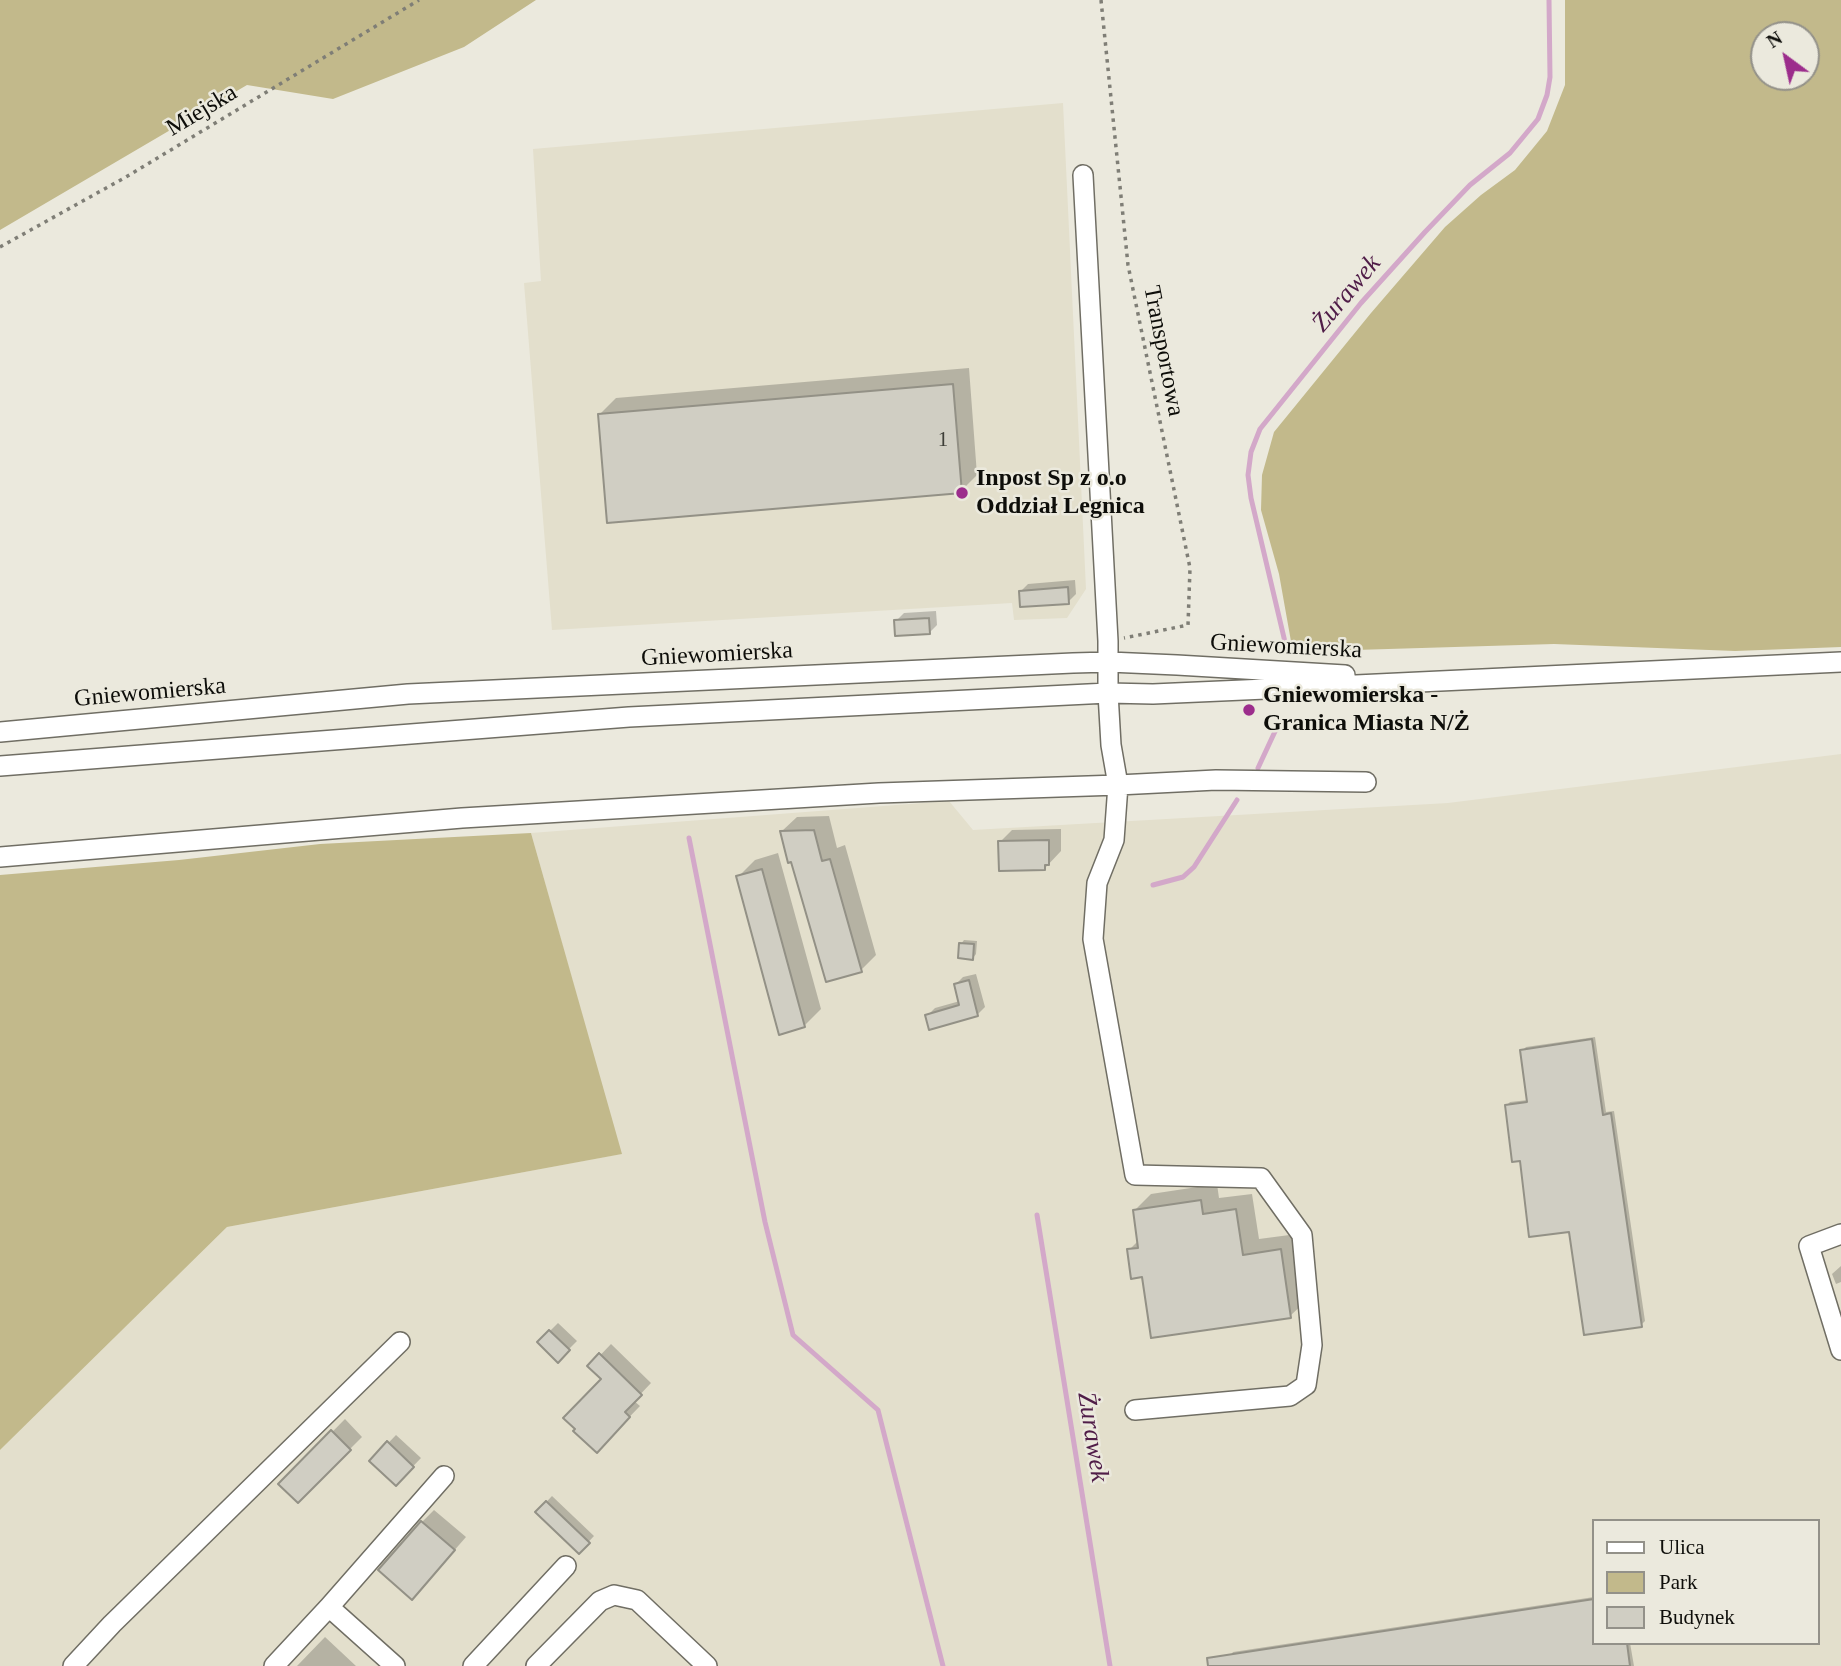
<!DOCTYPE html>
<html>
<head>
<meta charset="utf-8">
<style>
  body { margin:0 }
  #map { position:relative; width:1841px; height:1666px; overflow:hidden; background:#ebe9dd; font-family:Georgia,serif }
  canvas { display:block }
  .legend { position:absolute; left:1592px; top:1519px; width:228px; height:126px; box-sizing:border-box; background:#ebe9dd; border:2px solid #939189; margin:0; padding:9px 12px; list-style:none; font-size:21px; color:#0e0e0a }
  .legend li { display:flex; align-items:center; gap:14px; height:35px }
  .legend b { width:35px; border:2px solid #939189 }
  .north { position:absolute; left:1750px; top:21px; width:70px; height:70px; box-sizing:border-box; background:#ebe9dd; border:2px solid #939189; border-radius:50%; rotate:327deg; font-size:19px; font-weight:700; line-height:28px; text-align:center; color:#0e0e0a }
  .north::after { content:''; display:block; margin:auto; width:24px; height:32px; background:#9c2d8c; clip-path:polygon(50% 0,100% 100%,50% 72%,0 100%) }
</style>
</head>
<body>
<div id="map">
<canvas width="1841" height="1666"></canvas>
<ul class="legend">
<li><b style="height:9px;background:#fff"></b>Ulica</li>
<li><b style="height:19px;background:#c2b98b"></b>Park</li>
<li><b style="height:19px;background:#d0cec3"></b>Budynek</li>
</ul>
<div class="north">N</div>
</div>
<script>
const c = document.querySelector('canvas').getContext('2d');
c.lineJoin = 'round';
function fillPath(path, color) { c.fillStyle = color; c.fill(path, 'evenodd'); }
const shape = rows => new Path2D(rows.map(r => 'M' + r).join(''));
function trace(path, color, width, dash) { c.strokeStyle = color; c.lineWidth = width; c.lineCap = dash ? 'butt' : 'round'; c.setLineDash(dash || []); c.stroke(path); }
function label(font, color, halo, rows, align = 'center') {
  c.font = font + ' Georgia,serif'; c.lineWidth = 5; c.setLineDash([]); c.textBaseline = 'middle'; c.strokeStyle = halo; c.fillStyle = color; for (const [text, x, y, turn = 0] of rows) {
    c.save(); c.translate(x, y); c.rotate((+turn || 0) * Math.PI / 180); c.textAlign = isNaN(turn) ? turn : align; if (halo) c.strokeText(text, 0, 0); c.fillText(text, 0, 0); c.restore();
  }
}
const built = shape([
  [1063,103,1086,589,1067,618,1014,620,1012,603,552,630,524,283,541,281,533,149],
  [1841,754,1841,1666,0,1666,0,1450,227,1227,621,1154,531,833,949,801,973,830,1448,803],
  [1594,1521,1818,1521,1818,1643,1594,1643]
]);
const green = shape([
  [0,0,536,0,464,47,333,99,247,85,0,230],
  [1565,0,1841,0,1841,647,1735,651,1554,644,1355,650,1292,647,1279,574,1261,510,1262,475,1274,432,1371,313,1445,227,1481,195,1515,170,1547,131,1565,85],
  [1806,35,1806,77,1764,77,1764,35],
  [531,833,622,1154,227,1227,0,1450,0,875,179,860,320,844]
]);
const shadow = shape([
  [969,368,977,475,961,491,600,414,616,398],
  [1075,580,1076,594,1068,602,1021,591,1028,584],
  [936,611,937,625,930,632,896,621,904,613],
  [829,816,837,848,845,845,876,955,861,970,782,831,797,817],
  [1061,829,1061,851,1045,868,1000,842,1012,830],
  [778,853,821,1009,804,1026,738,877,755,860],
  [964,940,977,941,976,954,973,958,961,944],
  [976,974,985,1007,977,1015,927,1016,935,1008,960,1001,956,984,963,977],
  [1595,1037,1606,1112,1614,1111,1645,1321,1641,1325,1571,1230,1521,1159,1507,1105,1510,1102,1528,1100,1522,1051,1526,1047],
  [1217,1184,1219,1198,1252,1194,1259,1239,1297,1234,1307,1300,1290,1316,1143,1275,1129,1250,1139,1240,1135,1210,1151,1194],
  [1841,1266,1841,1282,1836,1284,1832,1274],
  [558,1323,577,1341,558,1360,539,1342],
  [611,1344,651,1383,634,1401,640,1406,607,1440,603,1379,590,1366],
  [345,1419,362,1437,298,1501,281,1484],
  [396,1435,421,1458,396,1484,371,1461],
  [552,1496,594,1536,579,1552,537,1512],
  [434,1510,466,1537,424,1585,422,1522],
  [1594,1597,1594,1643,1630,1643,1634,1666,1231,1666,1230,1656,1233,1652],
  [325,1637,356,1666,297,1666]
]);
const stream = shape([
  [1285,642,1251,498,1248,475,1251,452,1260,429,1361,303,1425,232,1470,185,1510,153,1538,119,1547,95,1550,77,1549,0],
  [1258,768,1278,725],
  [689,838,765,1222,793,1335,878,1410,943,1666],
  [1153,885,1183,877,1194,867,1237,800],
  [1037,1215,1110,1666]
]);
const building = shape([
  [953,384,962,493,607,523,598,414,953,384],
  [1068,587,1069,604,1020,607,1019,591,1068,587],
  [929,618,930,634,895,636,894,620,929,618],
  [814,830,822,861,830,859,862,972,826,982,791,862,788,863,780,831,814,830],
  [1049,840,1049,865,1045,865,1045,870,999,871,998,841,1049,840],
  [762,869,805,1027,779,1035,736,876,762,869],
  [959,943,974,944,973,960,958,958,959,943],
  [969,980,978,1016,929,1030,925,1015,959,1005,954,984,969,980],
  [1592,1039,1603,1115,1611,1113,1642,1327,1584,1335,1569,1232,1529,1237,1520,1161,1512,1162,1505,1105,1527,1102,1520,1050,1592,1039],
  [1201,1200,1203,1214,1236,1209,1243,1255,1281,1249,1291,1318,1151,1338,1142,1277,1131,1279,1127,1249,1138,1248,1133,1210,1201,1200],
  [549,1330,570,1350,558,1363,537,1342,549,1330],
  [599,1353,642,1395,625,1412,630,1417,597,1453,573,1431,575,1429,563,1418,601,1379,587,1366,599,1353],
  [331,1430,351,1450,298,1503,278,1484,331,1430],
  [387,1441,414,1467,396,1486,369,1461,387,1441],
  [546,1501,590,1543,579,1554,535,1512,546,1501],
  [421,1521,455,1550,412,1600,378,1570,421,1521],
  [1594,1599,1594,1643,1627,1643,1630,1666,1208,1666,1207,1658,1594,1599]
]);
const path = shape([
  [1101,0,1128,265,1190,568,1188,625,1124,638],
  [0,247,126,177,419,0]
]);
const minor = shape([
  [0,732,408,694,1073,663,1109,662,1177,665,1345,675],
  [0,766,629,717,1108,693,1153,694,1356,685,1841,662],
  [0,857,462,818,879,793,1118,785,1111,745,1108,693,1108,641,1083,175],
  [1841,1234,1809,1246,1841,1350],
  [1135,1410,1290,1396,1306,1385,1312,1345,1302,1235,1261,1178,1135,1175,1093,939,1097,883,1114,840,1118,785,1216,780,1366,782],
  [329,1607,444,1476],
  [73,1666,112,1624,400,1342],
  [274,1666,329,1607,395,1666],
  [473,1666,566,1566],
  [536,1666,600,1601,614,1595,637,1600,707,1666]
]);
const markers = [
  [962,493,7,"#9c2d8c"],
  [1249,710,7,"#9c2d8c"]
];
const numberNames = [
  ["1",943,440]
];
const streetNames = [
  ["Miejska",202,111,-31],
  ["Transportowa",1163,351,79],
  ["Gniewomierska",1286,647,3],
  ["Gniewomierska",717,655,-3],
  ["Gniewomierska",150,693,-5]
];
const poiNames = [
  ["Inpost Sp z o.o",976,479],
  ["Oddział Legnica",976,507],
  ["Gniewomierska -",1263,696],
  ["Granica Miasta N/Ż",1263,724]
];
const waterNames = [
  ["Żurawek",1347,294,-50],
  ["Żurawek",1092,1437,81]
];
fillPath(built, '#e3dfcc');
fillPath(green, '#c2b98b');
fillPath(shadow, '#0003');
trace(stream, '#d3a8c9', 5);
fillPath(building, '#d0cec3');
trace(building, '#939186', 2);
trace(minor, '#706e64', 22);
trace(path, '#7f7e76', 3.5, [3.5, 5]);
trace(minor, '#fff', 19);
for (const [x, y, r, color] of markers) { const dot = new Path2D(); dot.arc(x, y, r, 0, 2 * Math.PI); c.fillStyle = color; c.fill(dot); trace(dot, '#ebe9dd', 2.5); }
label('21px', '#3e3e38', null, numberNames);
label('24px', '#0e0e0a', '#ebe9dd', streetNames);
label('bold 24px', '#0e0e0a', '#ebe9dd', poiNames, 'left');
label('italic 26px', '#501d48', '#ebe9dd', waterNames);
</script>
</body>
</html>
